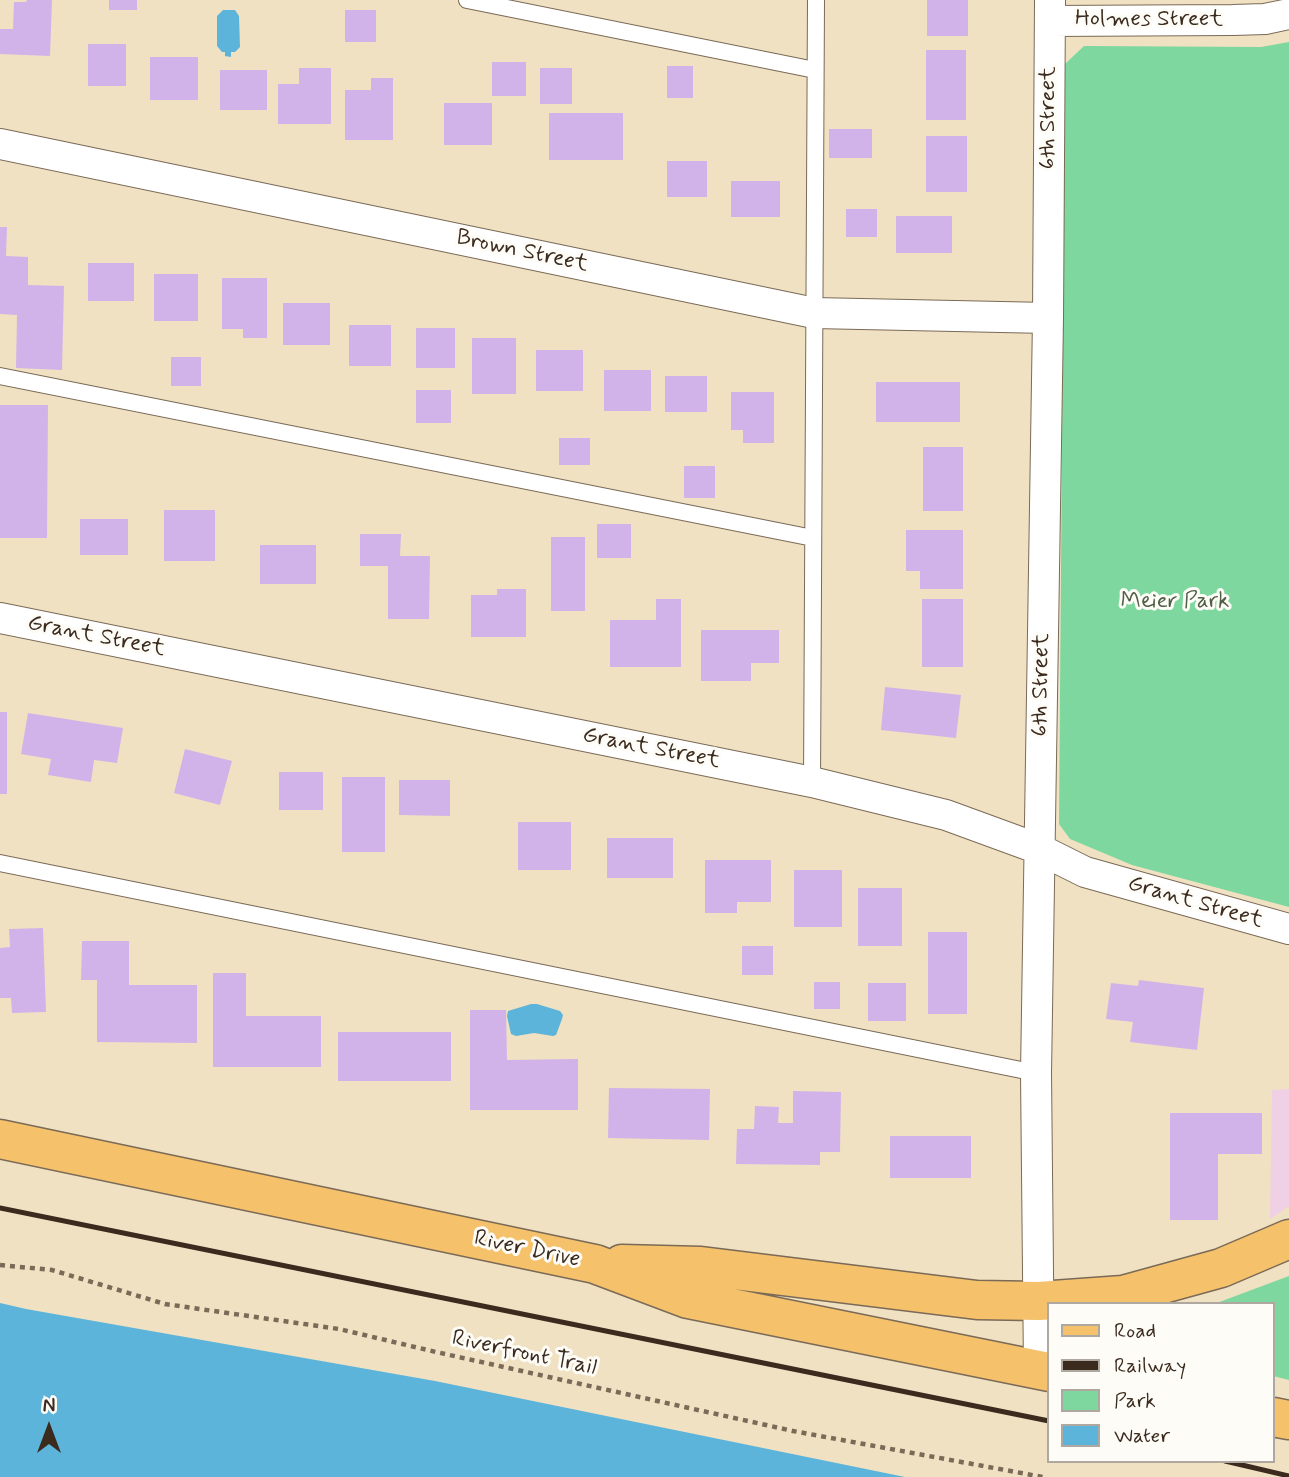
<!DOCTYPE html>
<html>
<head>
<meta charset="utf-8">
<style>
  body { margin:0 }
  #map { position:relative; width:1289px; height:1477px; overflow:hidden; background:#f0e1c2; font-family:Mynerve,sans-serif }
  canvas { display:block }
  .legend { position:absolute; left:1047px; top:1302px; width:228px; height:161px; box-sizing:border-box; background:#fdfcf7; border:2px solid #afa8a0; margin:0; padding:9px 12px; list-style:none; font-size:21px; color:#3b2a1e }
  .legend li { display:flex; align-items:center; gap:14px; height:35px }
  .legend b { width:35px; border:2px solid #afa8a0 }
  .north { position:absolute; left:14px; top:1393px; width:70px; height:70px; -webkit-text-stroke:5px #fdfcf7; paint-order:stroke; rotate:0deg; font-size:19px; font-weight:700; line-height:28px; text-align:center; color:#3b2a1e }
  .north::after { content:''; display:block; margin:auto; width:24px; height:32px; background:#3b2a1e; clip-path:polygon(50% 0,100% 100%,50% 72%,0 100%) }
</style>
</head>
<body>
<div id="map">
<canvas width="1289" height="1477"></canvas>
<ul class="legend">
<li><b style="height:9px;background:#f5c16b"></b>Road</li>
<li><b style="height:9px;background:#3b2a1e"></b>Railway</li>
<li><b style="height:19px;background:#7dd79e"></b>Park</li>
<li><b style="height:19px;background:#5db4da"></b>Water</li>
</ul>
<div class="north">N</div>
</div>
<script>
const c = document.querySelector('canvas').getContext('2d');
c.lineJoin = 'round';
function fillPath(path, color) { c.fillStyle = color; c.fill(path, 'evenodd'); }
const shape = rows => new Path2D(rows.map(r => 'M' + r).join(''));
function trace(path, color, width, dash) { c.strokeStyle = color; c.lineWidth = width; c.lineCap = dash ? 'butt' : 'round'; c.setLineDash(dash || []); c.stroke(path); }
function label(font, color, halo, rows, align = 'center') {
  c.font = font + ' Mynerve,sans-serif'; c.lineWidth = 6; c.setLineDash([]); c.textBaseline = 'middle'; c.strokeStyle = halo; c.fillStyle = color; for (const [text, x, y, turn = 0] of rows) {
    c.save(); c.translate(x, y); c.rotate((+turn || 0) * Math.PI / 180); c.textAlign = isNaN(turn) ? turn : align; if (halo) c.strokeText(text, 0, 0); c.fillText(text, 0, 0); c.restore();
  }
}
const built = shape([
  [1289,1089,1289,1206,1270,1219,1272,1090]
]);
const green = shape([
  [1289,42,1289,907,1132,865,1070,839,1059,824,1065,64,1084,46,1261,47],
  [1289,1276,1289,1380,1273,1376,1273,1304,1214,1304]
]);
const water = shape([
  [223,10,235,10,239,16,240,47,235,52,231,52,231,57,225,56,225,52,222,52,217,46,217,16],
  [531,1004,537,1004,560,1011,563,1015,562,1019,556,1035,553,1036,534,1033,516,1036,511,1034,507,1016,508,1011],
  [0,1303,26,1309,435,1381,905,1477,0,1477]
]);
const building = shape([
  [27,0,52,0,50,56,0,54,0,29,13,29,14,2,26,2],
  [109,0,137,0,137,10,109,10],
  [927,0,968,0,968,36,927,36],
  [345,10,376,10,376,42,345,42],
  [88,44,126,44,126,86,88,86],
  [926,50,966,50,966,120,926,120],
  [150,57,198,57,198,100,150,100],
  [492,62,526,62,526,96,492,96],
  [667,66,693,66,693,98,667,98],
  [299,68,331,68,331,124,278,124,278,84,299,84],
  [540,68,572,68,572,104,540,104],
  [220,70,267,70,267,110,220,110],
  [371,78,393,78,393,140,345,140,345,90,371,90],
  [444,103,492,103,492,145,444,145],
  [549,113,623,113,623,160,549,160],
  [829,129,872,129,872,158,829,158],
  [926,136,967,136,967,192,926,192],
  [667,161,707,161,707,197,667,197],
  [731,181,780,181,780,217,731,217],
  [846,209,877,209,877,237,846,237],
  [896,216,952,216,952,253,896,253],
  [0,227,7,227,6,256,28,257,28,285,64,286,62,370,16,368,17,315,0,314],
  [88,263,134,263,134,301,88,301],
  [154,274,198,274,198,321,154,321],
  [222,278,267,278,267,338,243,338,243,329,222,329],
  [283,303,330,303,330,345,283,345],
  [349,325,391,325,391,366,349,366],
  [416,328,455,328,455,368,416,368],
  [472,338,516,338,516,394,472,394],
  [536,350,583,350,583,391,536,391],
  [171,357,201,357,201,386,171,386],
  [604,370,651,370,651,411,604,411],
  [665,376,707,376,707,412,665,412],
  [876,382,960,382,960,422,876,422],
  [416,390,451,390,451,423,416,423],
  [731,392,774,392,774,443,743,443,743,430,731,430],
  [0,405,48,405,47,538,0,538],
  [559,438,590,438,590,465,559,465],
  [923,447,963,447,963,511,923,511],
  [684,466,715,466,715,498,684,498],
  [164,510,215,510,215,561,164,561],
  [80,519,128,519,128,555,80,555],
  [597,524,631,524,631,558,597,558],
  [906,530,963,530,963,589,920,589,920,571,906,571],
  [360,534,401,534,400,556,430,556,429,619,388,619,388,566,360,566],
  [551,537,585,537,585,611,551,611],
  [260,545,316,545,316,584,260,584],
  [497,589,526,589,526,637,471,637,471,595,497,595],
  [656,599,681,599,681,667,610,667,610,620,656,620],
  [922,599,963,599,963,667,922,667],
  [701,630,779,630,779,663,751,663,751,681,701,681],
  [885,687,961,695,956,738,881,730],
  [0,712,7,712,7,794,0,794],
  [28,713,123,728,117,763,94,760,91,782,48,775,51,759,21,754],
  [185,749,232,761,220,805,174,793],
  [279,772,323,772,323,810,279,810],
  [342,777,385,777,385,852,342,852],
  [399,780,450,780,450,816,399,815],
  [518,822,571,822,571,870,518,870],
  [607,838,673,838,673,878,607,878],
  [705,860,771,860,771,902,737,902,737,913,705,913],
  [794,870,842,870,842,927,794,927],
  [858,888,902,888,902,946,858,946],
  [43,928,46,1012,12,1013,11,998,0,998,0,948,10,947,9,929],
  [928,932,967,932,967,1014,928,1014],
  [82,941,129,941,129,985,197,985,197,1043,97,1042,97,980,81,980],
  [742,946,773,946,773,975,742,975],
  [213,973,246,973,246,1016,321,1016,321,1067,213,1067],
  [1139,980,1204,988,1197,1050,1130,1042,1133,1022,1106,1019,1111,983,1138,986],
  [814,982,840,982,840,1009,814,1009],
  [868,983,906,983,906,1021,868,1021],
  [470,1010,506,1010,507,1060,578,1059,578,1110,470,1110],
  [338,1032,451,1032,451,1081,338,1081],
  [609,1088,710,1089,709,1140,608,1138],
  [793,1091,841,1092,840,1152,820,1152,820,1165,736,1164,737,1129,754,1129,755,1106,779,1107,778,1123,793,1123],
  [1170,1113,1262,1113,1262,1154,1218,1154,1218,1220,1170,1220],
  [890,1136,971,1136,971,1178,890,1178]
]);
const path = shape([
  [0,1265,52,1270,165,1304,339,1329,436,1352,793,1431,1043,1477]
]);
const service = shape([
  [467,0,815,70],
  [0,376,813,538],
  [812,782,816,0],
  [0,863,1036,1073]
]);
const minor = shape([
  [1050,21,1233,20,1265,19,1289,14],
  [0,144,814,313,1048,318],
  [0,618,812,782,946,815,1039,849,1085,872,1289,929],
  [1039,1370,1036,1073,1048,318,1050,0]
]);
const primary = shape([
  [0,1139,595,1264,688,1299,1049,1372],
  [622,1264,701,1266,977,1300,1039,1301,1123,1295,1221,1268,1289,1239],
  [1273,1417,1289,1420]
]);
const rail = shape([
  [0,1208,1049,1421],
  [1225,1461,1289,1476]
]);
const streetNames = [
  ["Holmes Street",1149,20],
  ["6th Street",1049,118,-90],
  ["Brown Street",522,252,12],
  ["Grant Street",96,637,11],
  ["6th Street",1042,685,-89],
  ["Grant Street",651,749,11],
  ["Grant Street",1195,903,16],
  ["River Drive",527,1250,12],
  ["Riverfront Trail",524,1354,12]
];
const parkNames = [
  ["Meier Park",1175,602]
];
fillPath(built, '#f0d0e5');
fillPath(green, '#7dd79e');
fillPath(water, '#5db4da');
fillPath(building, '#d1b3ea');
trace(service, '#7a6a57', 18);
trace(minor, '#7a6a57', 32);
trace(primary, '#7a6a57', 41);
trace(path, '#7a6a57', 4.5, [5, 5]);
trace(service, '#fff', 16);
trace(minor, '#fff', 30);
trace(primary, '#f5c16b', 38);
trace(rail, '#3b2a1e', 5);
label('23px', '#3b2a1e', '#fdfcf7', streetNames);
label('23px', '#4f5e44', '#fdfcf7', parkNames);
</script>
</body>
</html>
